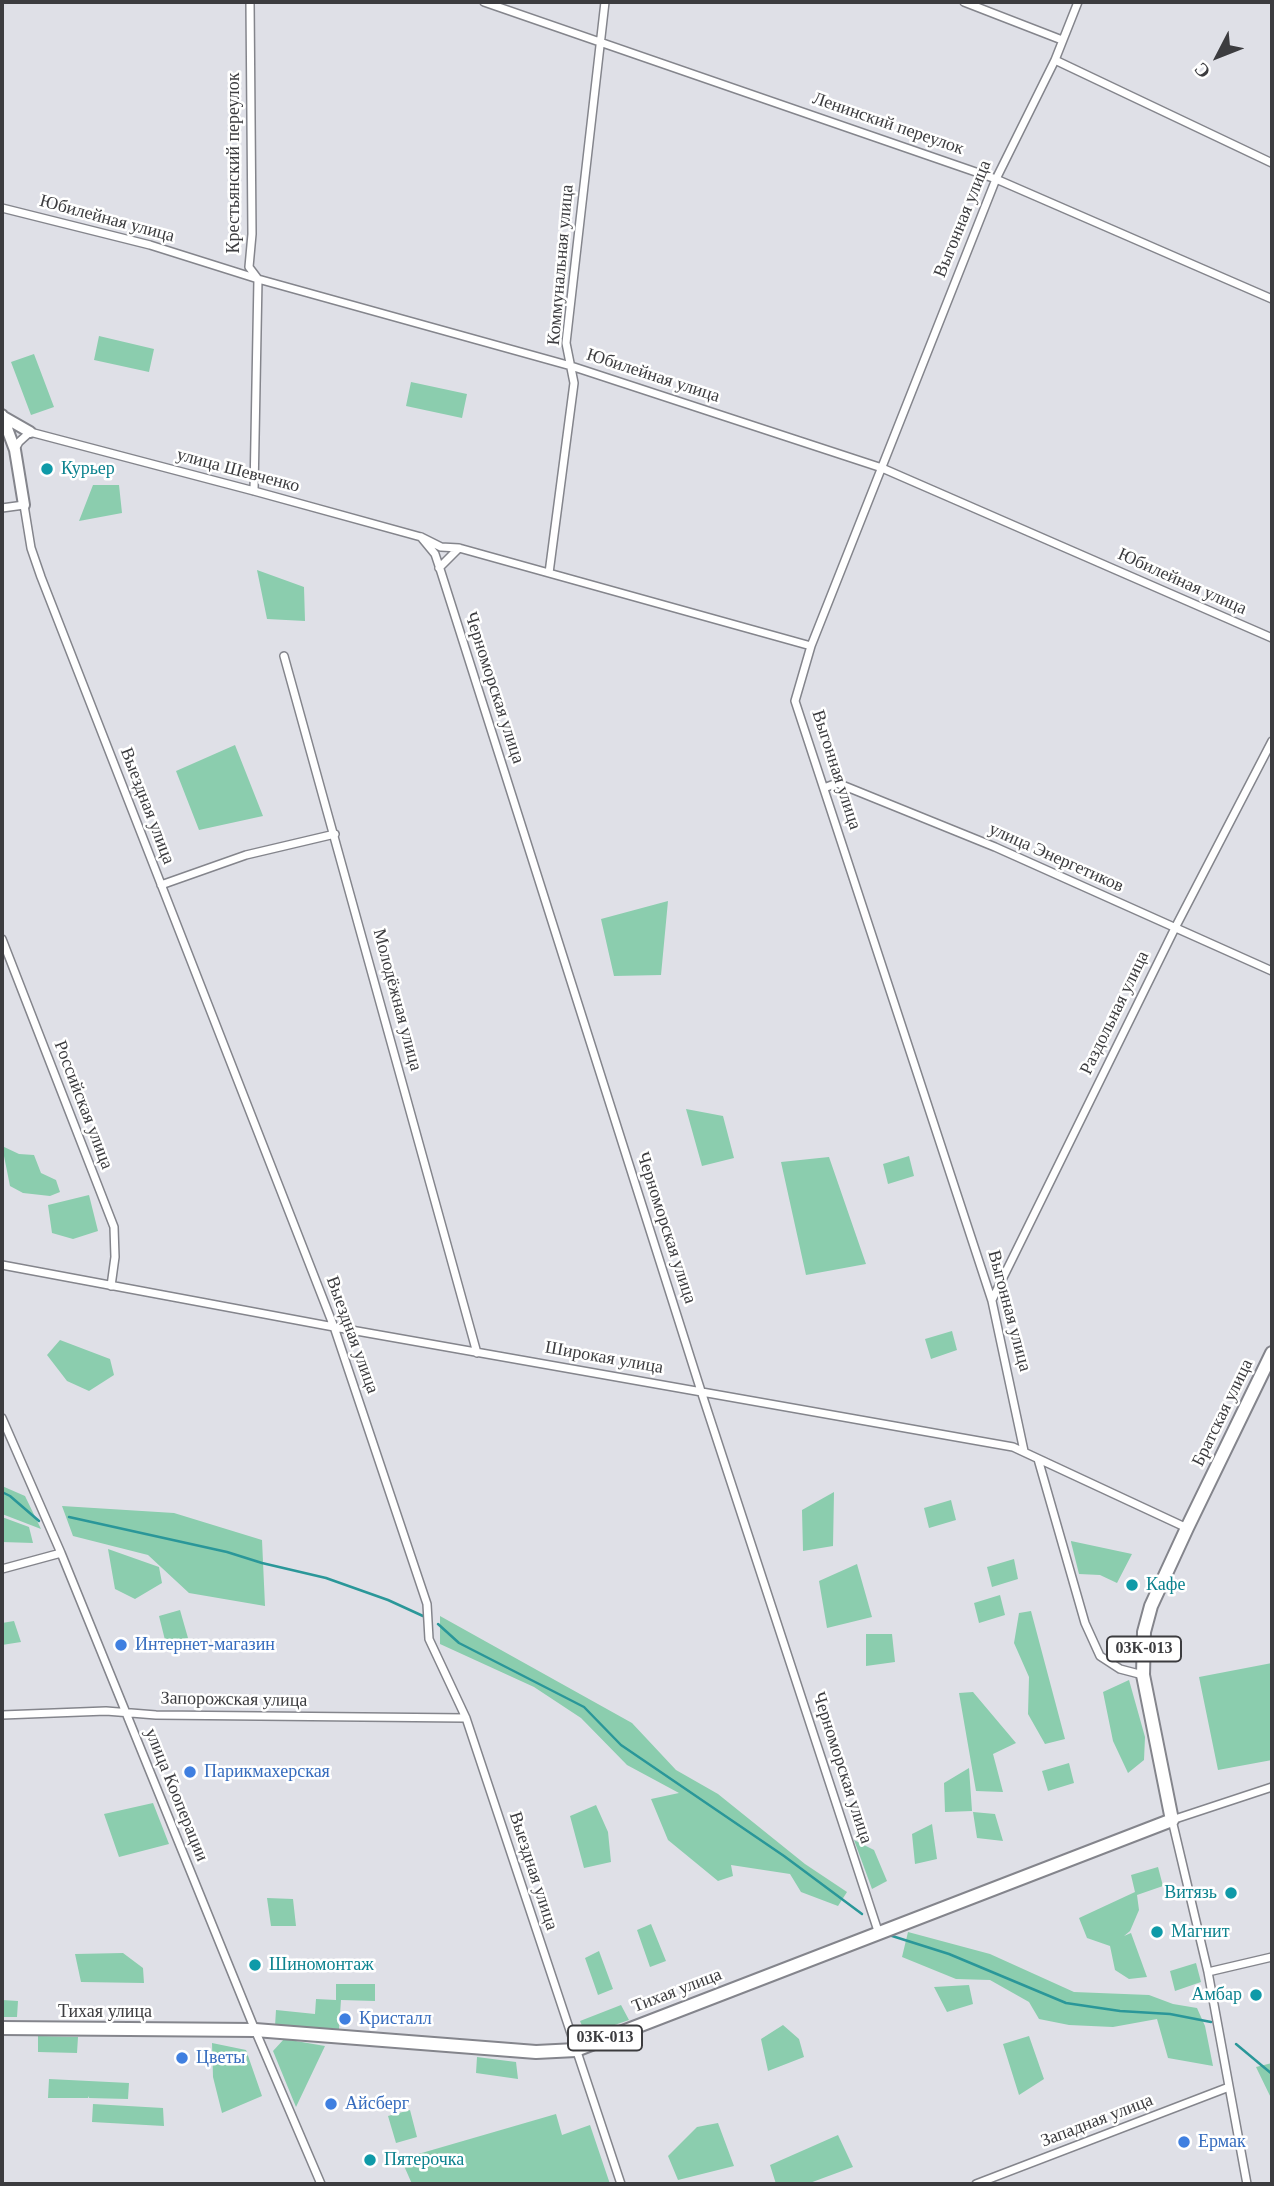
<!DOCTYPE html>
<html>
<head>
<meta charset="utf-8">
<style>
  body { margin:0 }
  #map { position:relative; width:1274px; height:2186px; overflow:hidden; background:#dfe0e7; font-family:"Times New Roman",serif }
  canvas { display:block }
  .frame { position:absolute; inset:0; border:4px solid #3c3c3f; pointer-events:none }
  .north { position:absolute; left:1183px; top:21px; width:70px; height:70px; -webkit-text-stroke:5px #fff; paint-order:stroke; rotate:228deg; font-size:19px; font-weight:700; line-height:28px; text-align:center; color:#3c3c3f }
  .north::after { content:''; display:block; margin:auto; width:24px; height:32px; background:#3c3c3f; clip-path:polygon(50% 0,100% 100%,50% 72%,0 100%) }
</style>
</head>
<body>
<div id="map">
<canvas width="1274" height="2186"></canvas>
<div class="frame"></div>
<div class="north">С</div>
</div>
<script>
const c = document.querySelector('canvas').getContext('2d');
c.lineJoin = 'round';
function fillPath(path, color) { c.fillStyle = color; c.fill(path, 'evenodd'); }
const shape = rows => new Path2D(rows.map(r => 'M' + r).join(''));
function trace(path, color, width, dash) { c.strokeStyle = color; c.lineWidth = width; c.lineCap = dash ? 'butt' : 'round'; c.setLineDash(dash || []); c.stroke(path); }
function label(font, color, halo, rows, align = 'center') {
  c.font = font + ' "Times New Roman",serif'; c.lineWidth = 5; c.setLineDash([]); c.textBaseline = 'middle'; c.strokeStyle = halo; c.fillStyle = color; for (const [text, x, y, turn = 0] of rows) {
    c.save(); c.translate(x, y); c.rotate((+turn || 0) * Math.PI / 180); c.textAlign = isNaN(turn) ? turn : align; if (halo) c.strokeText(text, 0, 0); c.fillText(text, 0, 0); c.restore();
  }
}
const green = shape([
  [99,336,154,349,149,372,94,360],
  [34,354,54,407,31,415,11,362],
  [411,382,467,394,462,418,406,406],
  [93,485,119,485,122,513,79,521],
  [257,570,304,587,305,621,267,619],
  [235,745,263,816,199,830,176,771],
  [668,901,661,975,614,976,601,919],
  [686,1109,723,1116,734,1158,702,1166],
  [2,1146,19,1154,34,1155,41,1173,56,1180,60,1192,50,1196,23,1193,10,1186],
  [909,1156,914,1176,888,1184,883,1164],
  [829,1157,866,1264,806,1275,781,1162],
  [89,1195,98,1231,73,1239,52,1233,48,1205],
  [952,1331,957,1350,931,1359,925,1339],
  [60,1340,110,1359,114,1375,89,1391,67,1381,47,1355],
  [2,1486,25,1496,41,1529,2,1514],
  [834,1492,833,1546,803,1551,802,1510],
  [951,1500,956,1520,929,1528,924,1508],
  [62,1506,174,1513,262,1540,265,1606,189,1593,148,1555,73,1536],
  [2,1517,29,1527,33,1543,2,1542],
  [1071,1542,1071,1541,1132,1554,1117,1583,1100,1575,1079,1574],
  [108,1549,159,1567,162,1583,135,1599,115,1589],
  [1014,1559,1018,1579,992,1587,987,1567],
  [857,1564,872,1617,827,1628,819,1581],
  [1000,1595,1005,1615,979,1623,974,1603],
  [180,1610,188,1638,166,1644,159,1616],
  [1031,1611,1065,1739,1045,1744,1028,1714,1029,1677,1014,1643,1019,1613],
  [440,1616,632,1723,676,1770,718,1794,805,1864,847,1892,838,1906,801,1892,790,1874,731,1865,733,1876,718,1881,668,1840,651,1799,679,1793,627,1765,581,1718,534,1687,440,1644],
  [14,1621,21,1642,2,1645,2,1623],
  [866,1634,892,1634,895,1662,866,1666],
  [1272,1663,1272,1760,1218,1770,1199,1677],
  [1129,1680,1145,1737,1144,1760,1128,1773,1113,1741,1103,1692],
  [973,1692,1016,1743,993,1754,1003,1792,976,1791,959,1693],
  [1069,1763,1074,1783,1048,1791,1042,1771],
  [969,1768,972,1811,945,1812,944,1783],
  [153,1803,169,1844,119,1857,104,1814],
  [596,1805,608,1832,611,1862,584,1868,570,1816],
  [973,1812,995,1814,1003,1841,977,1838],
  [932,1824,937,1859,915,1864,912,1834],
  [854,1840,874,1850,887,1881,872,1889],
  [1158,1867,1163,1886,1137,1895,1139,1910,1130,1931,1124,1936,1131,1933,1147,1977,1129,1979,1115,1970,1110,1946,1087,1938,1079,1918,1135,1892,1131,1875],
  [267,1898,293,1899,296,1926,271,1926],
  [651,1924,666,1961,650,1967,637,1930],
  [908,1932,990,1954,1074,1992,1149,1995,1173,2004,1197,2008,1205,2026,1213,2066,1168,2058,1157,2019,1113,2027,1069,2025,1039,2019,1029,2002,990,1980,956,1979,902,1957],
  [599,1951,613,1989,598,1995,585,1958],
  [123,1953,143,1968,144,1983,81,1982,75,1954],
  [1196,1963,1201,1982,1175,1991,1170,1971],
  [336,1984,375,1984,375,2001,341,2000,339,2029,315,2028,314,2031,275,2026,276,2010,315,2014,316,1999,336,2000],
  [969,1985,973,2004,947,2012,934,1987],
  [2,2000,18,2001,17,2017,2,2017],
  [621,2005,629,2020,586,2035,580,2021],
  [783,2025,799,2039,804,2057,768,2071,761,2039],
  [38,2036,78,2037,77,2053,38,2052],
  [1029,2036,1044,2079,1019,2095,1003,2044],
  [284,2039,325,2046,296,2107,273,2051],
  [212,2043,246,2050,262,2096,222,2113,213,2077],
  [477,2057,516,2062,518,2079,476,2073],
  [1272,2063,1272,2100,1256,2067],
  [49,2079,129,2083,128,2099,89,2098,88,2096,88,2098,48,2098],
  [93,2104,163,2108,164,2126,92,2122],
  [410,2110,417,2137,396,2143,388,2116],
  [556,2114,562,2135,590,2125,610,2184,412,2184,401,2159],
  [718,2123,734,2166,678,2180,668,2156,697,2127],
  [838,2135,853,2167,807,2184,776,2184,770,2165]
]);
const stream = shape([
  [2,1492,10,1496,39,1521],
  [69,1517,227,1552,262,1563,326,1578,388,1600,423,1616],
  [438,1624,459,1643,584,1707,621,1745,784,1856,862,1914],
  [889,1935,949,1954,1066,2003,1120,2011,1170,2014,1211,2022],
  [1236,2044,1272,2074]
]);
const street = shape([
  [250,2,252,234,249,267,258,279,254,491],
  [484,2,996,179,1272,299],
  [964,2,1062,40],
  [1055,60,1272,163],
  [2,208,150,245,258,279,571,366,882,468,1272,638],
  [15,449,19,442,30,432,254,491,421,537,441,547,459,548],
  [2,508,24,505,31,548,41,577,334,1327,427,1604,429,1639,466,1718,621,2184],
  [421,537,435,554,441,572,701,1391,878,1931],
  [439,568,459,548,811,646],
  [549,573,574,383,566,343,605,2],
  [284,656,477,1353],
  [824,788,837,783,995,847,1272,971],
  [161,885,246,855,335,834],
  [2,939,114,1227,115,1257,111,1286],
  [2,1265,334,1327,1013,1447,1187,1528],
  [992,1300,1175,928,1272,741],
  [2,1418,61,1553,255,2030,321,2184],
  [1024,1451,992,1301,795,701,811,646,996,179,1055,60,1078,2],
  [1038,1459,1085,1623,1100,1656,1120,1669,1143,1675],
  [2,1569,61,1553],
  [2,1715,106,1711,156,1715,466,1718],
  [1208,1972,1272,1957],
  [976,2184,1229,2087],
  [1247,2184,1208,1972,1172,1820,1272,1787]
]);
const secondary = shape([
  [2,415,15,450,24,505],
  [2,416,30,432]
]);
const primary = shape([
  [2,2028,255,2030,536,2052,576,2050,1172,1820,1143,1675,1144,1632,1151,1606,1187,1528,1272,1353]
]);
const markers = [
  [47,469,7,"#0f9aa8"],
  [1132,1585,7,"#0f9aa8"],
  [121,1645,7,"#3f7fe0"],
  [190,1772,7,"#3f7fe0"],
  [1231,1893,7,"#0f9aa8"],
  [1157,1932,7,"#0f9aa8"],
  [255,1965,7,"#0f9aa8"],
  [1256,1995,7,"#0f9aa8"],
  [345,2019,7,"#3f7fe0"],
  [182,2058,7,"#3f7fe0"],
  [331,2104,7,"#3f7fe0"],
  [1184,2142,7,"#3f7fe0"],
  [370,2160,7,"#0f9aa8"]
];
const shields = [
  [1144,1649,74],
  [605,2038,74]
];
const shieldNames = [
  ["03К-013",1144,1649],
  ["03К-013",605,2038]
];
const streetNames = [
  ["Ленинский переулок",888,124,19],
  ["Крестьянский переулок",234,163,-90],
  ["Юбилейная улица",107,219,15],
  ["Выгонная улица",963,219,-68],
  ["Коммунальная улица",561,265,-85],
  ["Юбилейная улица",653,376,18],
  ["улица Шевченко",238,471,15],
  ["Юбилейная улица",1182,582,24],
  ["Черноморская улица",494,688,72],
  ["Выгонная улица",836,770,72],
  ["Выездная улица",147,806,69],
  ["улица Энергетиков",1056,858,24],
  ["Молодёжная улица",397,1000,75],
  ["Раздольная улица",1115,1013,-64],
  ["Российская улица",83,1105,69],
  ["Черноморская улица",666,1228,72],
  ["Выгонная улица",1009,1311,75],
  ["Выездная улица",352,1335,70],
  ["Широкая улица",604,1358,10],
  ["Братская улица",1223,1413,-64],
  ["Запорожская улица",234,1700,1],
  ["Черноморская улица",842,1768,72],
  ["улица Кооперации",176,1795,68],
  ["Выездная улица",533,1871,72],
  ["Тихая улица",677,1991,-21],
  ["Тихая улица",105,2012],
  ["Западная улица",1097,2121,-21]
];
const cultureNames = [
  ["Курьер",61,469],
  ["Кафе",1146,1585],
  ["Витязь",1217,1893,"right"],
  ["Магнит",1171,1932],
  ["Шиномонтаж",269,1965],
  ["Амбар",1242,1995,"right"],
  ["Пятерочка",384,2160]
];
const shopNames = [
  ["Интернет-магазин",135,1645],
  ["Парикмахерская",204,1772],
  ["Кристалл",359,2019],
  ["Цветы",196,2058],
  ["Айсберг",345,2104],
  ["Ермак",1198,2142]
];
fillPath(green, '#8bcdae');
trace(stream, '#2a9799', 2.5);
trace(street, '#84858c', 10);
trace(secondary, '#84858c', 14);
trace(primary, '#84858c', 16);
trace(street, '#fff', 7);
trace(secondary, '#fff', 10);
trace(primary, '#fff', 12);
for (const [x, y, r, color] of markers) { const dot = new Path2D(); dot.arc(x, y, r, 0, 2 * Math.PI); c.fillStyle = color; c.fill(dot); trace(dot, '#fff', 2.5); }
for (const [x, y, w] of shields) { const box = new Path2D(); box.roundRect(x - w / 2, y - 12.5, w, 25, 5); c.fillStyle = '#fff'; c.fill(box); trace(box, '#3c3c3f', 2); }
label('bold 16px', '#3c3c3f', null, shieldNames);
label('18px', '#3c3c3f', '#fff', streetNames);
label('18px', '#0d838f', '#fff', cultureNames, 'left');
label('18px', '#366cbe', '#fff', shopNames, 'left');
</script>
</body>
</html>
